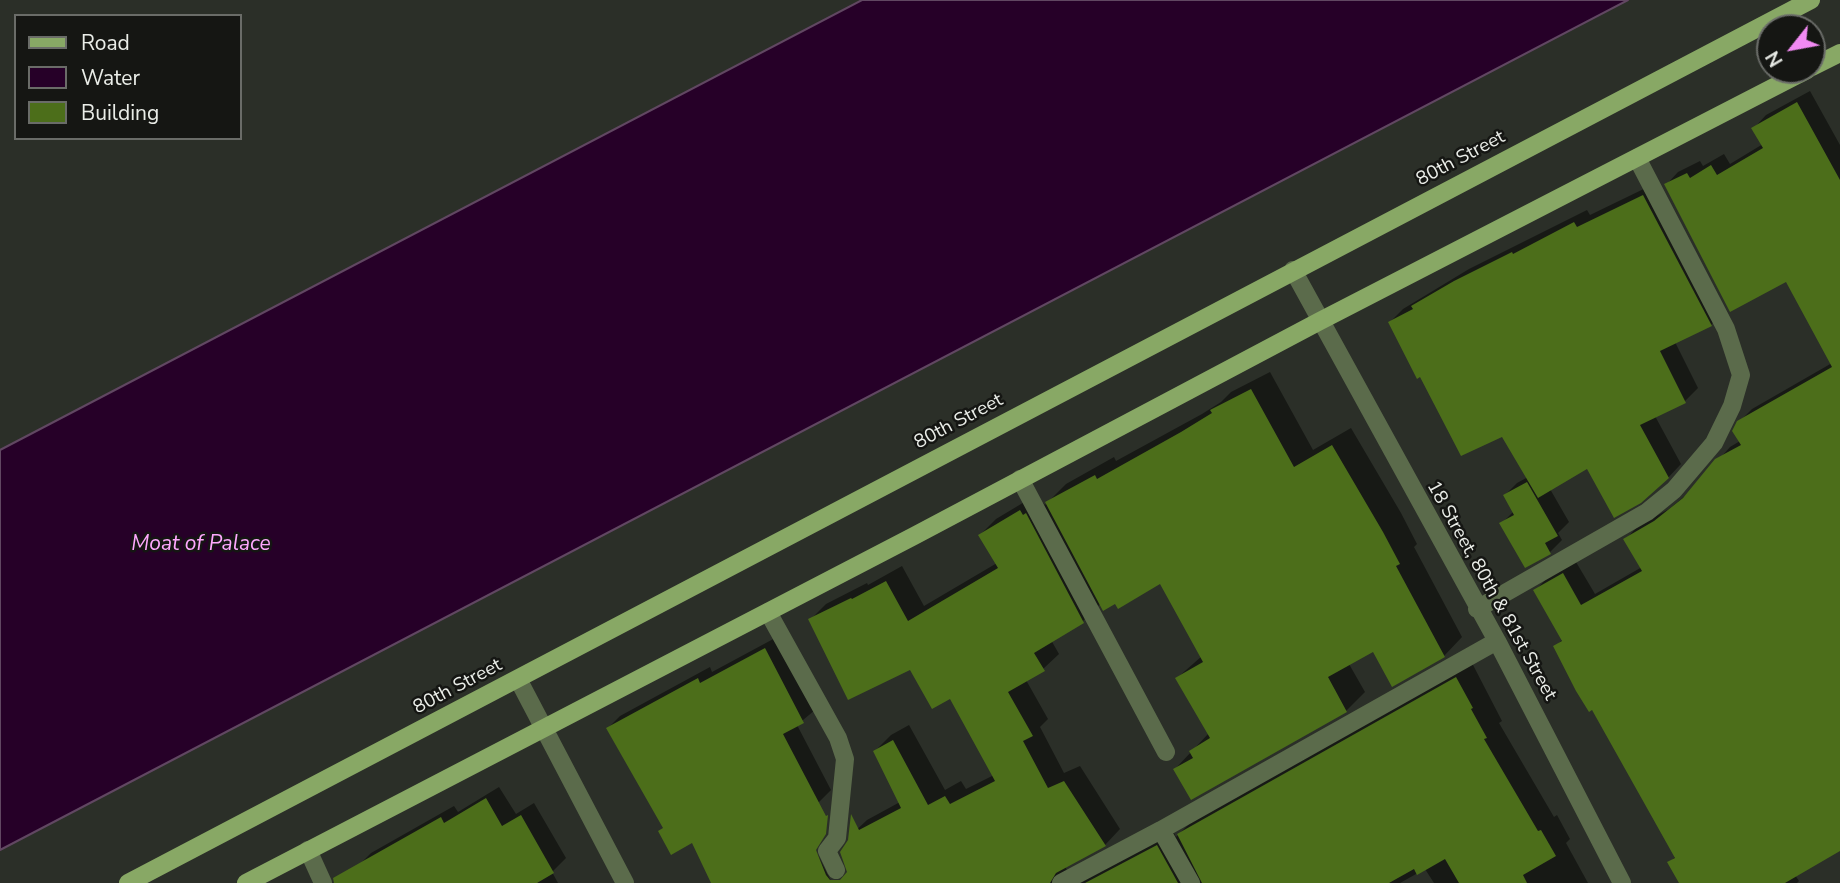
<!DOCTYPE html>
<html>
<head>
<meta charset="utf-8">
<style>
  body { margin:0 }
  #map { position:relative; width:1840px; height:883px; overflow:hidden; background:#2b2f28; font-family:"Nunito Sans",sans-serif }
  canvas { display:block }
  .legend { position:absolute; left:14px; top:14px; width:228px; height:126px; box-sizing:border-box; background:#151613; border:2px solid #6a6c68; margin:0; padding:9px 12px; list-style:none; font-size:21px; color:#eaede8 }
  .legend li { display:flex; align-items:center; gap:14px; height:35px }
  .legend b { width:35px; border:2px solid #6a6c68 }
  .north { position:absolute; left:1756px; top:14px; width:70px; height:70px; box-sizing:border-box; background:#151613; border:2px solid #6a6c68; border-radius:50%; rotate:239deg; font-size:19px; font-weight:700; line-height:28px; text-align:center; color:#eaede8 }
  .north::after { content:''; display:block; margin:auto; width:24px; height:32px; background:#f28af3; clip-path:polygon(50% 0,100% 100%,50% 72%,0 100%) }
</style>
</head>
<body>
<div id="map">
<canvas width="1840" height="883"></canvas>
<ul class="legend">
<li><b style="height:9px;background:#88a865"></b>Road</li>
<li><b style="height:19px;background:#260028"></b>Water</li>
<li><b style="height:19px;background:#4c6e1a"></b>Building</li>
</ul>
<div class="north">N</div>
</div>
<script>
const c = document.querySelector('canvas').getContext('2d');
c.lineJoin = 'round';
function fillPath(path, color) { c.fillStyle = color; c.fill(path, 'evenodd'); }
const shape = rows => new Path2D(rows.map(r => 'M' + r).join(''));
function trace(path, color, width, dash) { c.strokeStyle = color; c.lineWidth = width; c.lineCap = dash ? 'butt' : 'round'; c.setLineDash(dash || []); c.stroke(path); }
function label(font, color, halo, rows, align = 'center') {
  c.font = font + ' "Nunito Sans",sans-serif'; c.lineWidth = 5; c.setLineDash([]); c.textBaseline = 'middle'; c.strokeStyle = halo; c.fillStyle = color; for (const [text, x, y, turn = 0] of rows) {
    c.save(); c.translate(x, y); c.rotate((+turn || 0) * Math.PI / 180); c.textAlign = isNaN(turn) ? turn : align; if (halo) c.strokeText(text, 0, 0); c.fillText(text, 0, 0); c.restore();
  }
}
const water = shape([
  [862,0,1628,0,0,850,0,450,862,0]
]);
const shadow = shape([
  [1810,91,1840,145,1840,849,1795,875,1799,881,1797,883,1680,883,1669,863,1676,856,1655,816,1555,647,1563,639,1535,591,1547,578,1576,562,1595,594,1642,567,1626,539,1638,526,1669,509,1691,491,1730,447,1740,441,1739,422,1752,409,1832,363,1786,280,1666,185,1678,172,1700,161,1703,166,1724,154,1730,164,1763,144,1754,128,1766,115],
  [1656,183,1723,312,1711,325,1675,342,1698,388,1685,401,1655,416,1681,464,1665,481,1588,466,1550,489,1569,522,1558,533,1562,540,1550,552,1526,566,1501,524,1514,511,1505,495,1517,483,1528,477,1503,435,1390,322,1403,309,1469,269,1587,210,1590,215],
  [1270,372,1313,450,1351,428,1401,513,1417,544,1414,547,1462,637,1444,656,1374,650,1349,664,1365,692,1346,711,1175,769,1209,733,1177,678,1202,656,1160,582,1115,602,1101,603,1083,621,1051,640,1059,654,1043,669,1026,680,1048,719,1040,727,1064,773,1080,766,1120,829,1105,845,1065,866,1070,877,1173,831,1176,837,1194,819,1472,663,1502,721,1499,723,1554,817,1557,815,1570,839,1566,843,1588,883,1434,883,1425,869,1400,883,871,883,850,836,867,820,900,802,875,751,891,735,909,725,945,790,961,781,966,789,994,775,950,696,910,667,810,620,826,604,867,583,868,585,902,566,924,606,997,563,980,535,996,519,1036,495,1045,505,1066,484,1114,457,1116,461,1202,414,1221,402,1231,392],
  [777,637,815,710,797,725,831,790,819,802,797,814,832,883,716,883,693,841,608,728,620,716,710,667,712,672],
  [499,787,516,814,534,803,566,858,552,872,558,883,368,883,358,866,371,853,454,806,458,812]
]);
const building = shape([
  [1797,102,1840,180,1840,851,1785,883,1679,883,1667,862,1675,858,1592,710,1589,712,1576,691,1553,646,1562,641,1533,590,1563,573,1581,605,1642,571,1623,539,1654,521,1683,498,1715,459,1741,445,1732,431,1737,421,1832,367,1786,282,1730,312,1664,184,1687,173,1690,178,1711,165,1717,175,1763,148,1751,128],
  [1643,195,1712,326,1660,351,1686,403,1640,425,1669,478,1641,503,1614,518,1587,469,1538,498,1502,437,1461,456,1420,377,1417,379,1388,322,1413,309,1411,306,1454,281,1512,252,1513,254,1574,222,1577,227],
  [1251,389,1294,467,1332,445,1383,532,1400,564,1396,566,1445,657,1392,687,1373,652,1328,677,1347,712,1191,800,1173,769,1193,758,1189,751,1210,738,1175,678,1203,662,1160,584,1118,609,1115,604,1103,611,1045,502,1095,475,1097,479,1181,432,1212,413,1210,410],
  [1527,482,1558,536,1545,543,1551,554,1525,568,1499,523,1514,515,1503,495],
  [1020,510,1023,515,1026,513,1084,623,1034,653,1045,671,1008,692,1033,736,1023,741,1048,788,1064,781,1106,846,1056,873,1050,883,711,883,692,843,671,855,658,831,663,828,606,728,698,678,700,683,765,648,804,723,783,734,826,816,828,815,826,834,816,850,826,875,830,880,840,880,847,872,840,852,848,840,851,814,859,830,901,808,873,751,893,740,928,805,945,796,950,804,995,781,950,699,932,709,910,670,848,700,808,619,851,598,852,599,886,581,908,621,998,568,978,535],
  [1456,677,1473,708,1471,709,1487,738,1484,739,1538,831,1541,830,1556,856,1523,875,1527,883,1459,883,1445,859,1417,875,1414,869,1389,883,1202,883,1177,834],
  [486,798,502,826,521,815,554,873,537,883,334,883,333,878,441,817,444,823],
  [1157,845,1178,883,1085,883]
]);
const minor = shape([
  [1293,270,1497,641,1622,883],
  [1020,479,1166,752],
  [1477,609,1647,512,1674,490,1714,443,1732,406,1741,375,1726,329,1637,158],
  [768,612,838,738,845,759,837,838,827,851,836,870],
  [518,679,625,883],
  [1161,830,1191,883],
  [308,850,323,883],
  [1061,883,1161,830,1497,641]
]);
const major = shape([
  [1812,67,1840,53],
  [128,883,1811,0],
  [246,883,914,536,1320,321,1807,70]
]);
const streetNames = [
  ["80th Street",1461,159,-28],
  ["80th Street",959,422,-28],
  ["18 Street, 80th & 81st Street",1491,591,61],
  ["80th Street",458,687,-28]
];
const waterNames = [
  ["Moat of Palace",201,545]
];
fillPath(water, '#260028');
trace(water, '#614762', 2);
fillPath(shadow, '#0007');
fillPath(building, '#4c6e1a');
trace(minor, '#5b6b4b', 18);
trace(major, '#88a865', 18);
label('19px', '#eaede8', '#151613', streetNames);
label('italic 21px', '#fea8fe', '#151613', waterNames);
</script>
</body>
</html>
